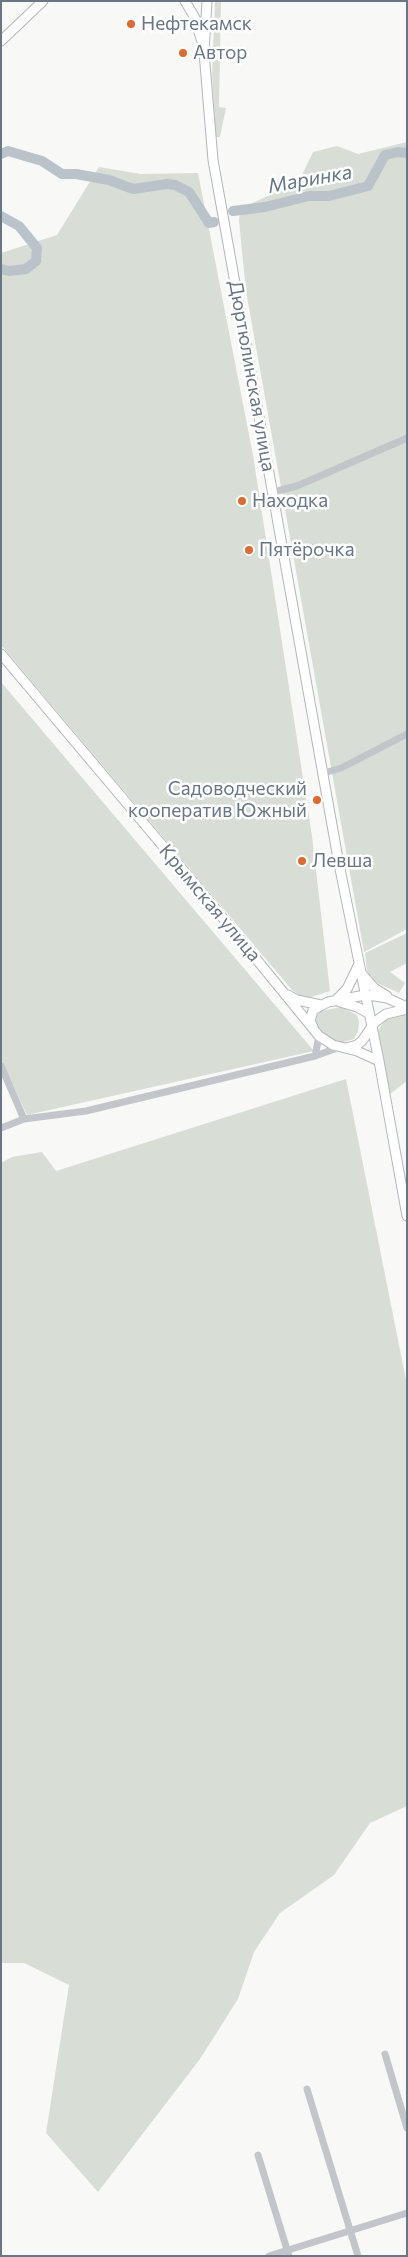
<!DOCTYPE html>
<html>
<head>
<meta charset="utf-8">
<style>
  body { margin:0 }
  #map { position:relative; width:408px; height:2257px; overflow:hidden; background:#f8f9f6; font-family:Commissioner,sans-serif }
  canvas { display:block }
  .frame { position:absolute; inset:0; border:2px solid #697686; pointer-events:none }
</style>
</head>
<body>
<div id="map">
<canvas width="408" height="2257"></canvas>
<div class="frame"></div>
</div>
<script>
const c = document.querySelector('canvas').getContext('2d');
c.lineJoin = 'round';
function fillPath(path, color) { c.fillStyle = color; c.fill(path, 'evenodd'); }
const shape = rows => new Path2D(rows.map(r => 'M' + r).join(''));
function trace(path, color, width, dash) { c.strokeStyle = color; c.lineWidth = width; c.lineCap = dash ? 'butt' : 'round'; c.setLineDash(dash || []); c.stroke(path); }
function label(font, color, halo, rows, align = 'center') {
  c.font = font + ' Commissioner,sans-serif'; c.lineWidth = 5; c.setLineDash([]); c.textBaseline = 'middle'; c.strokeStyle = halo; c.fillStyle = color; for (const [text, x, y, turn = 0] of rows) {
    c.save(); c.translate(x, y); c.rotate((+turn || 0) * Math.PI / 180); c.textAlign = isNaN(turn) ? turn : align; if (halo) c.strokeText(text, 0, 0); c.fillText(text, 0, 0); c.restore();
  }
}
const green = shape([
  [215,1,221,1,219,107,226,108,220,137,216,137,212,75],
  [407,142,407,929,364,952,246,291,239,221,240,209,299,181,313,152,337,146,358,154],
  [99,167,141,174,198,173,253,455,312,836,330,991,305,999,292,990,1,645,1,253,57,235],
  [1,682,314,1051,27,1115,1,1059],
  [407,933,407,963,390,972,405,983,399,993,375,982,367,971,365,953],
  [341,1007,357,1015,359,1022,358,1031,354,1039,340,1043,328,1040,313,1024,314,1017,321,1011],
  [404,1014,407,1016,407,1081,390,1094,378,1031,387,1017],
  [346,1079,407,1385,407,1806,370,1823,334,1875,280,1913,254,1952,238,1999,200,2059,98,2192,46,2133,69,1985,24,1963,1,1963,1,1163,12,1157,42,1152,56,1171]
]);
const river = shape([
  [1,154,8,151,42,161,62,174,76,174,109,180,133,189,167,184,175,185,189,192,209,223,214,222],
  [233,211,265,207,309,196,329,196,368,186,385,155,398,152,407,153],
  [1,216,19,226,37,248,36,261,26,269,9,271,1,269]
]);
const minor = shape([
  [273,492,297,486,407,438],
  [324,773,341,768,407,734],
  [315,1056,319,1036],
  [1,1066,24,1119],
  [1,1128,24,1119,86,1111,315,1056,340,1047],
  [385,2054,407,2128],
  [307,2089,358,2256],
  [258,2155,289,2256],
  [269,2256,407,2213]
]);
const major = shape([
  [185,1,195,18,201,39],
  [207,1,204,52,213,160,339,864,379,1061,407,1216],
  [1,41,43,1],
  [1,654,200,890,319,1036,333,1045,357,1051,379,1061],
  [362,974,374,988,387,996],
  [288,995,297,1000,321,1005],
  [335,1001,347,989,359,964],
  [340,1002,357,1007,368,1013],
  [313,1027,310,1021,313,1010,328,1002,365,995,375,996,387,998,407,1007],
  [346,1048,357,1045,362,1041,375,1022,386,1014,407,1009]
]);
const markers = [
  [131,24,5,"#dc6a33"],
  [183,53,5,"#dc6a33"],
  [242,501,5,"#dc6a33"],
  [249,550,5,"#dc6a33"],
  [317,800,5,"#dc6a33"],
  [302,861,5,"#dc6a33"]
];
const poiNames = [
  ["Нефтекамск",141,24],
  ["Автор",193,53],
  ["Находка",252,501],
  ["Пятёрочка",259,550],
  ["Садоводческий",307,789,"right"],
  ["кооператив Южный",307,811,"right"],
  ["Левша",312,861]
];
const streetNames = [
  ["Дюртюлинская улица",252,376,80],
  ["Крымская улица",210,903,50]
];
const waterNames = [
  ["Маринка",310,179,-10]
];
fillPath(green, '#d8ddd6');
trace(river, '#bac3c9', 10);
trace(major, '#b3b7bc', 11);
trace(minor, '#c2c5c9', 7);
trace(major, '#fff', 9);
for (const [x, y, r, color] of markers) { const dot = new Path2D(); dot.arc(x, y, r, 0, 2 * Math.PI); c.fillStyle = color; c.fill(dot); trace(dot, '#fff', 2); }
label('19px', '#697686', '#fff', poiNames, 'left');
label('19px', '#697686', '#fff', streetNames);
label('italic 20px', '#657781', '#fff', waterNames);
</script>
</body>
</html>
